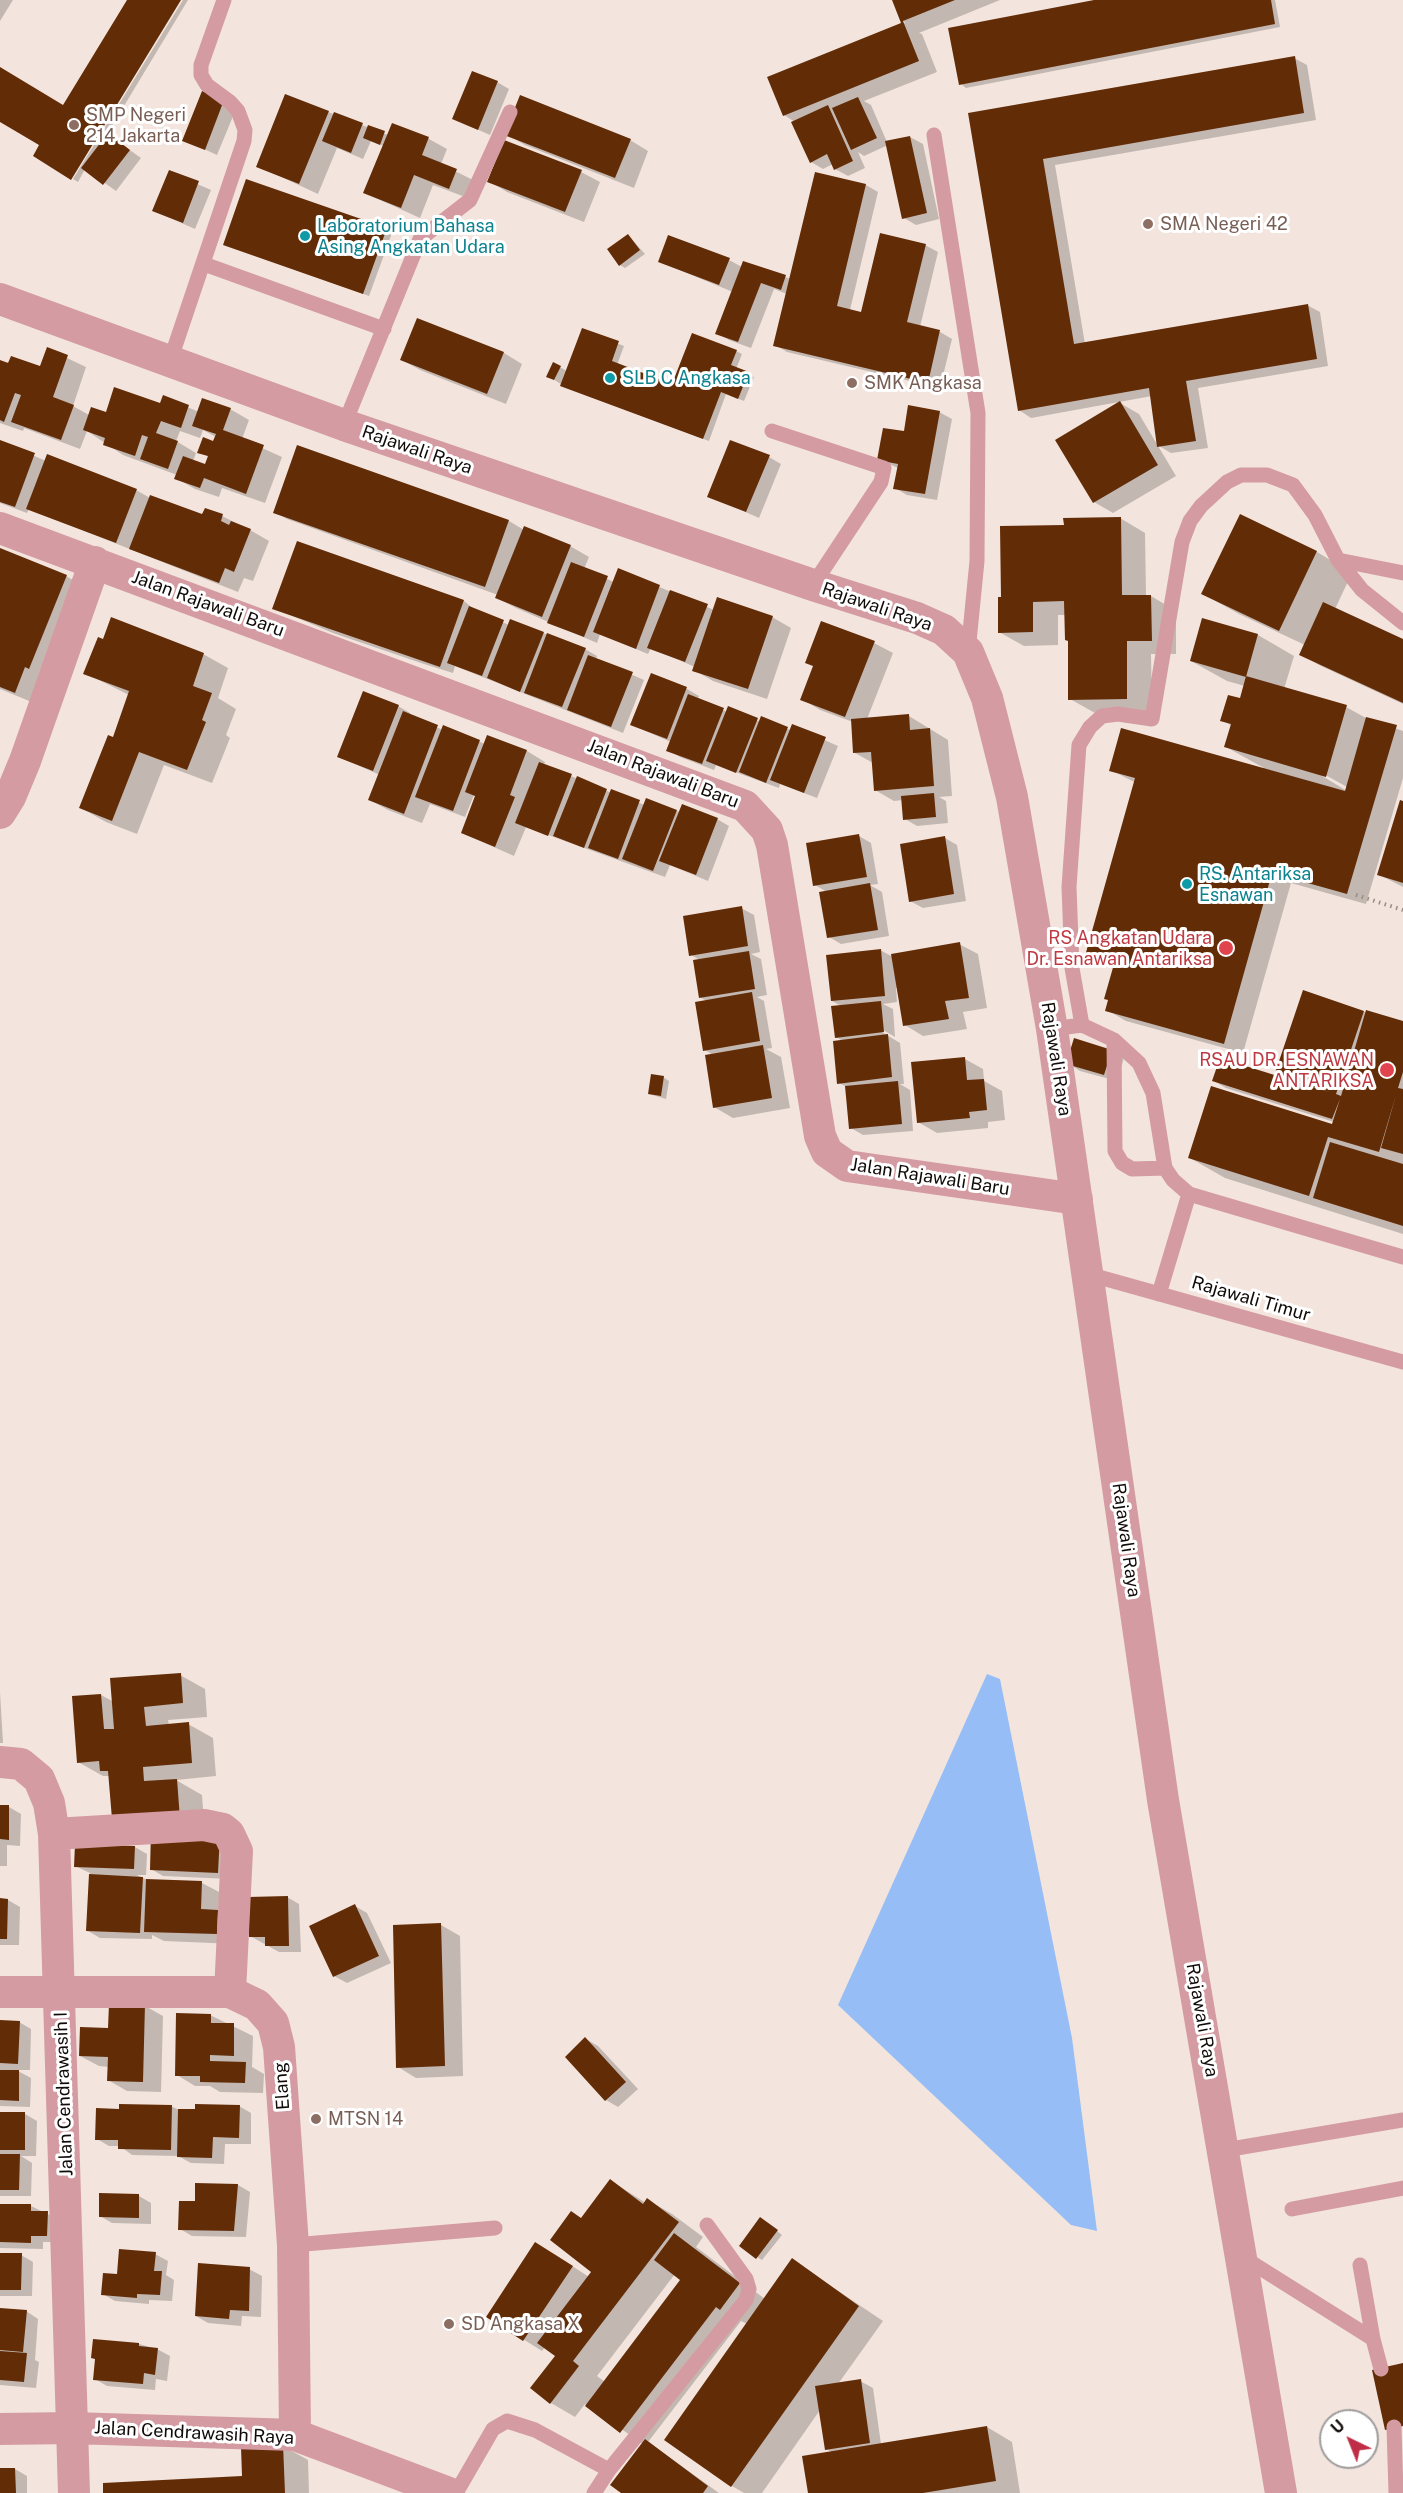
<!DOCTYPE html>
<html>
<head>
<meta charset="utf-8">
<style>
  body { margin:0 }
  #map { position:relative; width:1403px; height:2493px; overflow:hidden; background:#f3e5de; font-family:"Public Sans",sans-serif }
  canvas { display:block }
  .north { position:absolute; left:1319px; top:2409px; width:60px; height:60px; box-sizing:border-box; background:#fff; border:2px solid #9f9d9d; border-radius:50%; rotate:317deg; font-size:16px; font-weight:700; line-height:24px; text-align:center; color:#100b09 }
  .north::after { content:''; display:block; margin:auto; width:21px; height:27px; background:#bf2e46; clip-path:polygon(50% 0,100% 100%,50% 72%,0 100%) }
</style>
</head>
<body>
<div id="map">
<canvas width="1403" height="2493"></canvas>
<div class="north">U</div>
</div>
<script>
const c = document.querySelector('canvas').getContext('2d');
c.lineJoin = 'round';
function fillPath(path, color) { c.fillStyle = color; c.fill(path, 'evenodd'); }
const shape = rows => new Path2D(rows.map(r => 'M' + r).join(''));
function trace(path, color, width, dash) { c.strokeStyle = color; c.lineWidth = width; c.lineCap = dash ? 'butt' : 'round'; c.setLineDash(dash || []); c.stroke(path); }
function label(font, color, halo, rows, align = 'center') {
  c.font = font + ' "Public Sans",sans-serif'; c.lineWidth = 6; c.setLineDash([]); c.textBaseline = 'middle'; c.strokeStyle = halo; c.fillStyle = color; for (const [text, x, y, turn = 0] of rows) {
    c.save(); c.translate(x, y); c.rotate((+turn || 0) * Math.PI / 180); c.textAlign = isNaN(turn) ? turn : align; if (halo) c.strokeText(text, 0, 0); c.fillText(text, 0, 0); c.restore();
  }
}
const water = shape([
  [987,1674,1000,1679,1072,2038,1097,2231,1071,2225,838,2005]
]);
const shadow = shape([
  [0,0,13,0,0,21],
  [183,0,188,0,107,134,141,158,116,191,85,169,78,182,73,179],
  [893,0,1000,0,919,33,922,34,937,72,864,101,871,105,887,142,910,137,923,144,939,219,916,225,904,218,888,145,864,156,858,152,865,168,848,176,835,169,833,164,823,169,811,162,795,122,784,115,769,78,905,23],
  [1102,0,1275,0,1280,27,966,88,961,84],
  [1294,58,1307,65,1316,120,1055,165,1085,344,1307,305,1320,312,1328,366,1198,388,1208,448,1171,453,1159,446,1152,396,1031,418,1019,410,969,114],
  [497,82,509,89,490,135,454,119],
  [203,93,236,109,217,155,184,140],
  [328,112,388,135,392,125,429,139,447,149,441,164,475,181,468,198,433,185,420,218,365,193,384,146,371,141,363,159,337,148,318,194,258,166],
  [506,134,630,140,648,151,634,188,525,145],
  [170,172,211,190,195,229,154,211],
  [581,172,600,182,584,222,507,192,489,181],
  [816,174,866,185,878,192,850,310,862,314,925,245,938,252,920,327,940,332,952,339,940,388,787,352,775,345,787,294,774,289,751,348,729,340,717,333,733,292,660,262,729,260,742,267,744,263,791,279],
  [386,229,392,233,369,296,231,247],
  [628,235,645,254,625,268,620,265],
  [418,320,504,353,522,364,506,404,420,370,402,360],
  [583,330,624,346,617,365,673,386,736,351,742,354,736,369,754,377,744,401,726,394,709,441,567,388,553,379,554,364,567,371],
  [48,349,86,367,73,406,89,415,161,405,164,397,199,412,230,409,249,420,242,439,282,457,265,503,222,488,219,497,195,489,176,478,177,475,123,455,87,431,80,449,24,428,23,431,0,423,0,361,41,368],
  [203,430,216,437,214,443,199,452,209,457,206,466,193,461,196,453,176,441,180,431,200,438],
  [1120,403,1139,414,1176,476,1113,513,1094,502,1058,440],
  [939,412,952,419,937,500,907,495,895,488,898,468,878,459,905,433],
  [0,441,46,461,136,490,150,498,203,516,222,516,250,530,269,541,253,581,244,578,238,592,29,509,27,513,0,503],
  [298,447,509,521,524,530,570,546,589,557,584,569,614,582,619,570,714,610,772,617,791,628,767,699,713,681,694,670,695,667,651,648,648,654,600,634,597,643,516,608,497,598,498,595,287,519,275,512],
  [769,457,781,464,759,518,709,496],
  [1241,516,1317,552,1352,573,1335,609,1403,641,1403,704,1319,665,1301,654,1305,645,1239,614,1203,594],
  [1120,518,1145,533,1146,596,1151,596,1176,611,1176,654,1151,654,1152,712,1095,713,1070,699,1070,642,1066,615,1058,615,1058,645,1024,646,999,632,1002,598,1065,526],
  [0,549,66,576,85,587,34,703,0,689],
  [464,601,475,610,509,625,543,633,585,649,597,656,596,659,644,680,623,733,455,666,453,673,421,663,333,633,274,608],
  [1203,620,1258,635,1294,656,1284,689,1346,707,1366,718,1403,731,1403,778,1366,904,1291,883,1243,1053,1126,1021,1107,1010,1114,968,1087,955,1136,783,1111,770,1264,768,1226,747,1232,726,1222,720,1241,700,1245,686,1227,681,1191,661],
  [1320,772,1347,787,1347,791,1319,774],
  [874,643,893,653,867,719,909,716,948,740,952,796,939,797,946,801,948,823,917,826,905,819,903,800,894,801,875,790,873,763,855,753,853,722,820,710,802,699],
  [203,654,228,668,218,698,236,709,226,735,230,738,212,783,164,765,137,834,106,822,81,808,114,740,129,695,85,673],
  [651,675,687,689,699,696,698,698,727,712,791,730,793,726,838,746,817,798,780,784,779,788,716,765,714,770,680,757,668,750,671,742,632,725],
  [398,706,410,713,409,715,443,730,444,727,485,744,488,737,527,751,545,762,544,765,612,793,645,805,717,819,729,826,708,881,670,865,665,877,526,827,514,856,462,833,477,796,474,795,465,817,430,804,422,823,388,810,370,800,380,775,339,757],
  [1403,802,1403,887,1378,874],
  [859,836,871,843,878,884,870,885,882,892,889,936,841,944,829,937,827,892,815,885],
  [945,838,957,845,966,901,923,908,910,901],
  [741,908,754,915,760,952,751,954,761,959,767,995,757,997,764,1001,772,1048,766,1049,781,1057,790,1108,733,1118,714,1107,713,1055,705,1050,707,1001,701,998,700,960,691,955],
  [959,944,978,954,987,1008,963,1012,967,1029,923,1036,905,1025,898,987,896,988,897,1002,883,1004,893,1009,895,1037,878,1027,877,1029,900,1043,904,1084,900,1084,910,1090,913,1131,863,1135,851,1128,847,1087,839,1083,843,1041,836,1037,843,1007,832,1001,880,950,893,957],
  [1364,1012,1403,1023,1403,1234,1225,1178,1190,1158,1333,1126,1334,1122,1226,1088,1214,1081,1289,1080,1277,1072],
  [1112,1051,1124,1058,1117,1081,1080,1071,1068,1063],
  [965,1059,983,1069,984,1081,1002,1091,1005,1120,988,1122,988,1128,937,1133,918,1122],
  [663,1077,669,1081,666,1099,649,1094],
  [180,1675,205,1689,207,1717,168,1720,169,1725,188,1724,213,1738,216,1776,176,1780,202,1795,205,1835,219,1835,230,1879,163,1876,151,1869,153,1831,110,1776,103,1776,78,1762,101,1695,114,1702],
  [0,1692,3,1743,0,1743],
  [0,1807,9,1807,21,1814,20,1846,7,1845,7,1866,0,1866],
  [76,1845,135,1847,147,1854,146,1875,137,1875,147,1880,202,1883,221,1893,235,1944,164,1941,152,1935,152,1939,100,1938,88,1931,90,1873,75,1866],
  [287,1897,299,1904,301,1952,279,1952,250,1936],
  [0,1900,8,1900,20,1907,19,1945,0,1945],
  [355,1906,367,1913,391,1963,347,1983,334,1976],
  [441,1925,460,1936,463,2076,416,2078,398,2067],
  [145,2006,163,2016,161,2092,127,2091,108,2080,109,2067,99,2066,80,2056,109,2030],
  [210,2015,253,2036,252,2067,264,2074,263,2093,220,2092,210,2086,195,2086,177,2075],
  [0,2022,19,2022,31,2029,30,2070,16,2070,31,2078,30,2107,0,2106],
  [586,2039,598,2046,638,2089,618,2107,606,2100],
  [171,2106,179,2110,239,2106,251,2113,251,2144,225,2144,224,2164,191,2163,178,2156,132,2155,120,2146,109,2146,97,2139,121,2110],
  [0,2113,25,2114,37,2121,36,2156,21,2156,32,2163,31,2196,0,2196],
  [611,2181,646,2203,648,2200,672,2214,703,2237,696,2247,765,2299,792,2260,883,2321,838,2384,860,2381,873,2388,881,2444,987,2427,1012,2442,1020,2493,810,2493,832,2452,826,2449,820,2410,762,2493,744,2493,732,2486,666,2440,747,2324,741,2321,648,2442,719,2493,623,2493,643,2444,585,2404,575,2417,551,2403,557,2356,545,2347,542,2351,488,2317,554,2254,589,2277,593,2272,582,2219],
  [675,2274,682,2280,605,2382,597,2376],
  [238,2185,250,2192,246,2237,192,2236,180,2229,196,2203],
  [139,2196,151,2203,151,2224,112,2223,100,2216],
  [0,2205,31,2206,60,2220,59,2242,43,2242,43,2249,0,2248],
  [766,2222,782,2235,762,2260,757,2257],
  [0,2254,21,2255,33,2262,32,2296,0,2296],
  [155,2254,168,2261,166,2275,174,2280,172,2301,149,2300,149,2304,115,2301,103,2294,119,2276],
  [249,2269,262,2276,261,2317,242,2316,241,2326,208,2323,196,2316],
  [0,2309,26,2311,38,2319,35,2360,39,2362,36,2388,0,2385],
  [139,2344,157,2349,170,2356,167,2381,156,2379,155,2390,107,2386,95,2379],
  [283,2446,308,2460,309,2493,105,2493,244,2478],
  [15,2469,27,2476,27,2493,0,2493,0,2470]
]);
const building = shape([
  [127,0,181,0,71,180,33,156,39,145,0,122,0,67,63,105],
  [892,0,955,0,903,21,919,61,783,116,767,77,901,23],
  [1094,0,1271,0,1275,24,959,85,948,28],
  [1295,56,1304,113,1043,159,1074,344,1308,304,1317,359,1186,381,1196,441,1157,447,1149,388,1018,411,968,113],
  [472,71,498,81,478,130,452,119],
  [202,91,224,100,205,150,182,141],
  [285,94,329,111,299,184,256,167],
  [520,95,631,139,615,178,504,135],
  [858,97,877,138,851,150,832,108],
  [828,105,853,161,834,170,827,154,810,163,791,122],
  [334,112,363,123,351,153,322,141],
  [392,123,429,137,422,155,457,169,449,189,414,175,401,208,363,193],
  [368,125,385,131,380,145,363,138],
  [108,133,130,150,103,185,81,168],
  [910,136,927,213,902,219,885,141],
  [504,140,582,170,565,212,487,182],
  [169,170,199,181,183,223,152,211],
  [815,172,866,184,837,306,861,312,880,233,926,244,907,322,940,330,928,383,773,346],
  [246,179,387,228,363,294,223,245],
  [628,234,640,250,619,266,607,249],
  [668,235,730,258,719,285,658,262],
  [743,261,786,275,781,290,761,283,738,342,715,334],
  [417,318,504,352,487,394,400,360],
  [582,328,619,341,612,361,672,384,692,333,737,350,731,365,749,372,738,399,721,392,703,439,560,386],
  [47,347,68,355,53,397,74,405,61,440,11,422,21,395,15,393,4,422,0,420,0,360,8,363,11,356,40,366],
  [553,362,561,366,554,380,546,377],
  [114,387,160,403,163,395,189,405,181,428,161,421,156,433,178,441,168,469,140,459,148,437,142,435,135,456,103,445,105,438,83,430,91,407,106,412],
  [202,398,231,408,223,430,264,445,246,494,204,478,200,488,174,479,183,456,205,464,208,456,197,453,203,437,213,441,216,434,192,426],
  [1120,401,1158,465,1093,503,1055,440],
  [908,405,940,411,925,494,893,489,898,464,877,460,883,428,904,431],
  [0,440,35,453,15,507,0,502],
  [730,440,770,455,746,512,707,497],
  [297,445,509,520,485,587,273,513],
  [47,454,137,489,116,543,26,509],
  [150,495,202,514,205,508,223,514,221,521,229,525,231,521,251,529,234,572,225,568,219,583,129,549],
  [1240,514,1317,551,1279,631,1201,594],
  [1121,517,1122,595,1151,595,1152,641,1127,641,1127,699,1068,700,1068,641,1065,640,1064,601,1033,602,1033,632,998,633,998,597,1001,597,1000,526,1064,525,1063,518],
  [524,526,571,545,542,617,495,598],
  [297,541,464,600,440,667,272,609],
  [0,548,67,575,29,669,25,667,15,693,0,687],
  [571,562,608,576,584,637,547,623],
  [618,568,660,585,636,649,593,632],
  [670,590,708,604,685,662,647,648],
  [717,597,773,616,748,689,692,671],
  [1323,602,1403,639,1403,703,1299,655],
  [469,606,504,620,482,676,447,663],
  [111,617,204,653,193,686,212,693,202,720,206,722,187,770,139,752,112,821,79,808,108,735,113,737,129,691,83,674,98,637,103,639],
  [1202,618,1258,634,1246,677,1190,661],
  [510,619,544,632,520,692,487,678],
  [821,621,875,641,845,717,800,700,813,666,805,663],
  [547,633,586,648,562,707,524,693],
  [588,655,633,672,611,727,567,710],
  [651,673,687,687,667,739,630,725],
  [1246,676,1347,705,1326,777,1224,747,1231,724,1220,721,1228,695,1240,698],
  [363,691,399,705,373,771,337,757],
  [688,694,724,708,702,764,666,751],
  [728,706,758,718,736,773,706,761],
  [403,711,438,725,404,814,368,800],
  [909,714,910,730,930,728,934,786,874,791,871,752,853,753,851,719],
  [761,716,788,727,766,783,739,772],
  [1366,717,1397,725,1347,894,1272,873,1224,1044,1105,1011,1108,1000,1104,999,1114,964,1085,956,1135,778,1109,771,1121,728,1345,791],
  [792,724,826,737,804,793,770,780],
  [443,725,480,740,453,811,415,797],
  [487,735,527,750,510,795,515,797,495,847,461,833,475,796,465,792],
  [539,762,572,774,548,836,515,823],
  [577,776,607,789,584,848,553,836],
  [611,789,640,800,618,859,588,848],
  [934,793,936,817,903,820,901,796],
  [646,798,677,810,653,871,622,859],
  [1400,800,1403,801,1403,883,1377,875],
  [682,804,718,818,696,875,659,861],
  [859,834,867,877,813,886,806,843],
  [945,836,954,894,909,902,900,844],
  [870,883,878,930,827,938,819,892],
  [742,906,748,946,689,956,683,916],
  [960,942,969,998,945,1001,949,1019,903,1026,891,954],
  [881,949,885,996,831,1001,826,955],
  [749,951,755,989,699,998,693,960],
  [1303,990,1364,1011,1336,1094,1341,1096,1366,1010,1403,1021,1403,1072,1398,1088,1403,1089,1403,1154,1381,1148,1396,1095,1379,1152,1328,1137,1309,1196,1188,1158,1211,1086,1332,1124,1340,1099,1332,1119,1212,1081,1220,1058,1329,1092,1275,1073],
  [752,992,760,1041,703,1051,695,1002],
  [881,1001,884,1032,835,1038,831,1006],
  [888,1034,892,1077,837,1084,833,1041],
  [1074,1038,1112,1050,1104,1075,1066,1064],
  [763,1045,772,1098,713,1108,705,1055],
  [965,1057,967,1080,984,1079,987,1110,969,1112,970,1118,917,1123,911,1062],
  [651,1074,664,1076,661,1096,648,1094],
  [898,1081,902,1124,849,1129,845,1086],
  [1330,1142,1403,1164,1403,1226,1313,1198],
  [181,1673,183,1703,144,1707,146,1726,189,1722,192,1763,143,1767,144,1781,177,1779,180,1819,112,1819,108,1771,100,1771,99,1761,77,1763,72,1696,101,1694,104,1729,114,1729,110,1678],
  [0,1805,9,1805,9,1840,0,1839],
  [151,1831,220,1834,218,1873,150,1870],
  [75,1844,135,1846,134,1869,74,1867],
  [89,1874,143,1877,140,1933,86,1931],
  [146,1879,202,1881,201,1909,218,1910,217,1934,144,1932],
  [288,1896,289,1946,265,1946,265,1937,249,1937,248,1897],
  [0,1898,8,1899,7,1939,0,1939],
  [355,1904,379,1956,333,1977,309,1926],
  [441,1923,445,2066,396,2068,393,1925],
  [109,2004,145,2004,143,2082,107,2081,108,2057,79,2056,80,2027,108,2028],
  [176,2013,211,2014,211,2023,234,2023,234,2056,210,2055,210,2061,246,2062,245,2083,200,2082,200,2076,175,2076],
  [0,2020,20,2021,18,2064,0,2063],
  [585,2037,626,2082,605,2101,565,2057],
  [0,2070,19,2070,19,2101,0,2100],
  [119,2104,172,2105,171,2150,118,2149,118,2140,95,2140,96,2108,119,2109],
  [195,2104,240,2105,239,2138,213,2137,212,2158,177,2157,178,2109,195,2109],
  [0,2112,25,2112,25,2150,0,2150],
  [0,2154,20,2154,19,2190,0,2190],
  [610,2179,643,2204,647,2198,679,2222,573,2361,579,2366,550,2404,530,2388,555,2356,537,2343,591,2272,550,2240,571,2211,581,2218],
  [195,2183,238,2184,234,2231,178,2230,179,2201,195,2201],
  [99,2193,139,2194,139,2218,99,2217],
  [0,2204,31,2204,31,2211,48,2211,47,2236,31,2236,31,2243,0,2242],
  [760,2217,778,2230,756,2259,739,2246],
  [674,2233,740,2283,720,2310,716,2307,620,2433,585,2406,680,2280,654,2260],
  [535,2242,573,2266,523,2341,486,2317],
  [119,2249,156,2252,154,2271,162,2271,160,2295,137,2294,137,2298,101,2295,103,2273,117,2274],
  [0,2253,22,2253,21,2290,0,2290],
  [792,2258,859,2306,731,2487,664,2440],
  [198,2263,250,2267,249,2311,230,2310,229,2319,195,2316],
  [0,2308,27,2310,23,2352,0,2350],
  [93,2339,139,2343,139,2346,158,2348,155,2375,144,2373,143,2384,93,2380,95,2359,91,2358],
  [0,2351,27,2353,24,2382,0,2380],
  [1403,2363,1403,2426,1385,2430,1372,2370],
  [861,2379,870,2443,825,2450,815,2386],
  [987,2426,996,2481,923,2493,808,2493,802,2456],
  [645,2439,708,2486,703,2493,621,2493,610,2485],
  [283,2444,285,2493,103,2493,103,2483,242,2476,241,2447],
  [0,2468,15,2468,16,2493,0,2493]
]);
const path = shape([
  [1356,895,1403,910]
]);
const service = shape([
  [934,135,978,413,977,561,968,652],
  [204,264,384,329],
  [170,361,244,141,245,130,238,111,230,102,207,85,201,75,201,65,224,0],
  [344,425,420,239,470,200,510,112],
  [772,431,884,468,881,482,813,585],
  [1338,560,1403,573],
  [1082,1025,1114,1040,1139,1063,1153,1093,1165,1168,1173,1180,1189,1194,1403,1257],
  [1052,1029,1082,1025,1072,968,1069,887,1079,745,1090,727,1102,716,1118,714,1152,719,1182,542,1190,521,1201,506,1227,482,1241,475,1267,475,1293,485,1315,515,1338,560,1362,590,1403,623],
  [1114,1040,1115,1151,1122,1163,1132,1169,1165,1168],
  [1088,1274,1403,1362],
  [1159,1294,1189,1194],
  [1225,2150,1403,2120],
  [1292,2209,1403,2188],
  [293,2245,495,2228],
  [1241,2256,1373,2339,1381,2369],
  [1360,2265,1373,2339],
  [1394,2427,1396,2493],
  [456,2493,493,2429,507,2421,535,2430,609,2470],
  [594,2493,609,2470,746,2300,749,2289,746,2279,707,2225]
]);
const minor = shape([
  [0,299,344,425,813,585,917,618,944,630,968,652,987,698,1012,797,1052,1029,1163,1800,1281,2493],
  [0,528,745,806,767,830,772,845,820,1136,827,1152,847,1166,1077,1199],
  [0,813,10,797,25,761,95,562],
  [0,1762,21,1764,39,1779,49,1803,54,1834,74,2493],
  [54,1834,204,1825,223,1829,229,1834,237,1851,230,1992],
  [0,1992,230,1992,257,2005,273,2023,279,2047,293,2245,295,2435],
  [0,2429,72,2428,295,2435,449,2493]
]);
const markers = [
  [74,125,6,"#8d6e63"],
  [1148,224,6,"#8d6e63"],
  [305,236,6,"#0f9aa8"],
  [610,378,6,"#0f9aa8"],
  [852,383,6,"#8d6e63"],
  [1187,884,6,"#0f9aa8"],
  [1226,948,8,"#e0444e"],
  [1387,1070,8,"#e0444e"],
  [316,2119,6,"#8d6e63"],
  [449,2324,6,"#8d6e63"]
];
const educationNames = [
  ["SMP Negeri",86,115],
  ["214 Jakarta",86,136],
  ["SMA Negeri 42",1160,224],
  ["SMK Angkasa",864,383],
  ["MTSN 14",328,2119],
  ["SD Angkasa X",461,2324]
];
const cultureNames = [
  ["Laboratorium Bahasa",317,226],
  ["Asing Angkatan Udara",317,247],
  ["SLB C Angkasa",622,378],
  ["RS. Antariksa",1199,874],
  ["Esnawan",1199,895]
];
const streetNames = [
  ["Rajawali Raya",417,450,19],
  ["Jalan Rajawali Baru",208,604,20],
  ["Rajawali Raya",877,607,19],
  ["Jalan Rajawali Baru",663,774,21],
  ["Rajawali Raya",1056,1059,81],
  ["Jalan Rajawali Baru",930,1177,9],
  ["Rajawali Timur",1251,1299,16],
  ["Rajawali Raya",1126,1540,82],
  ["Rajawali Raya",1202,2020,80],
  ["Elang",282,2086,-94],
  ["Jalan Cendrawasih I",64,2094,-92],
  ["Jalan Cendrawasih Raya",194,2433,3]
];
const healthNames = [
  ["RS Angkatan Udara",1212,938],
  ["Dr. Esnawan Antariksa",1212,959],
  ["RSAU DR. ESNAWAN",1374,1060],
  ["ANTARIKSA",1374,1081]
];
fillPath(water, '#96bdf5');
fillPath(shadow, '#0003');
fillPath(building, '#622c07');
trace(path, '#978c87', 4, [1.5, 4.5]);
trace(service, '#d49ca2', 15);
trace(minor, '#d49ca2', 32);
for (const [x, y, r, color] of markers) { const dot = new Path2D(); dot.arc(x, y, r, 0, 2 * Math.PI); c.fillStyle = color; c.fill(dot); trace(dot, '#fff', 2); }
label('18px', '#785e54', '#fff', educationNames, 'left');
label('18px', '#0d838f', '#fff', cultureNames, 'left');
label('18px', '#100b09', '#fff', streetNames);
label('18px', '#be3a42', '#fff', healthNames, 'right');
</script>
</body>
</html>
